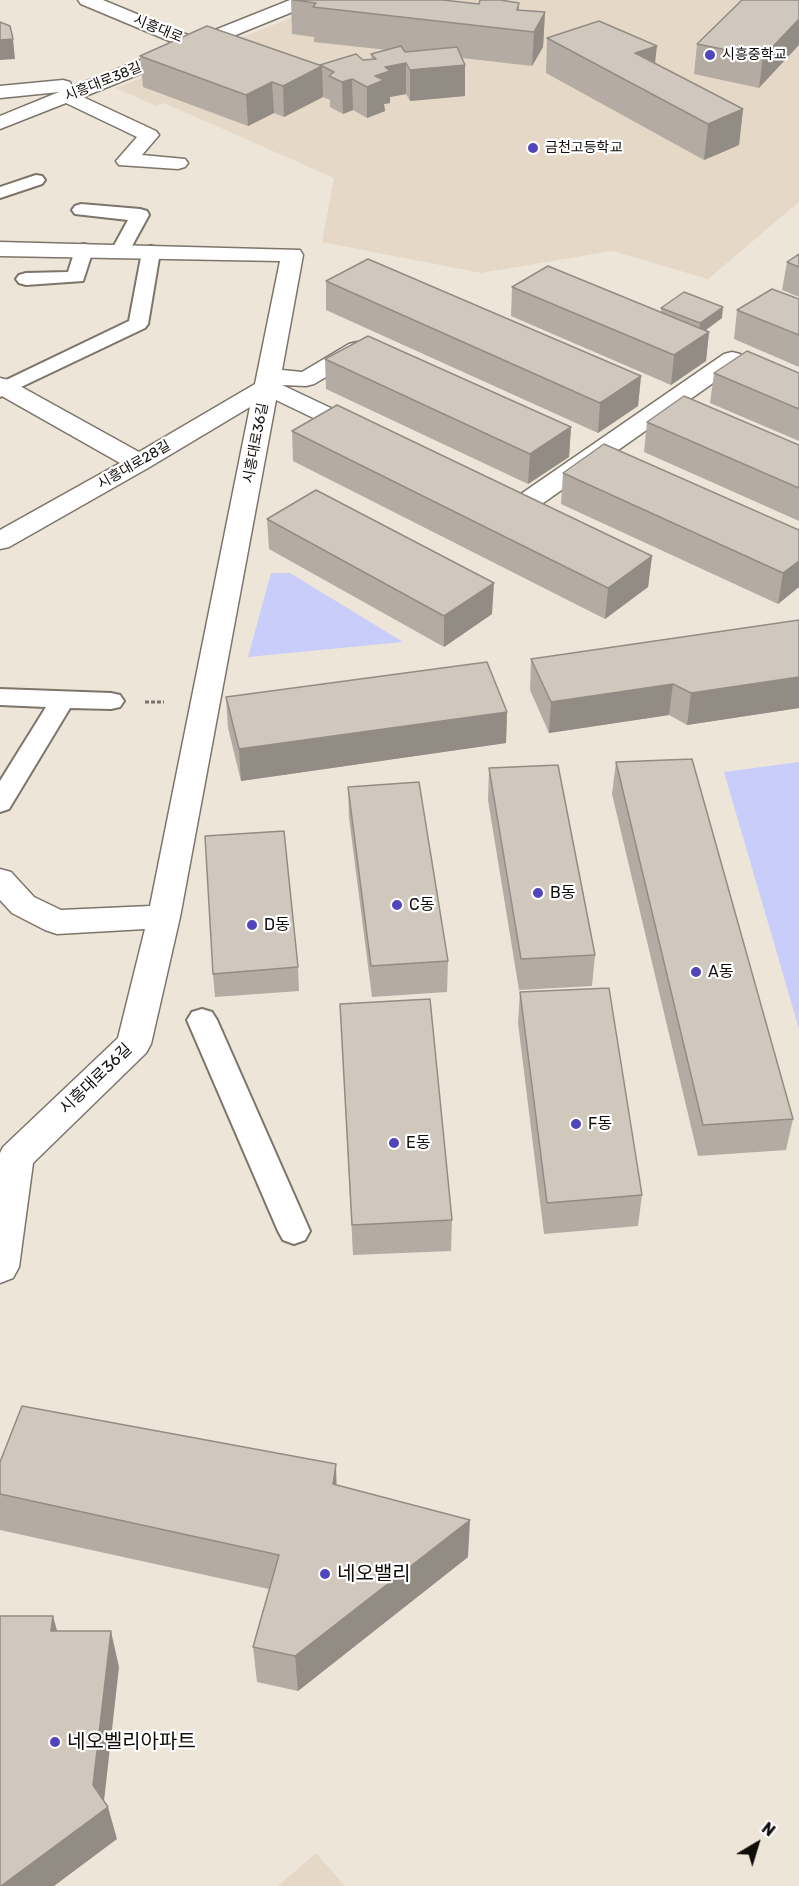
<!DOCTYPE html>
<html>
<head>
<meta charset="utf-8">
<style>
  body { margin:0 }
  #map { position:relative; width:799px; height:1886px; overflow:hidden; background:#eee5d9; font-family:Rubik,sans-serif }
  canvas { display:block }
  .north { position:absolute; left:727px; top:1814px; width:60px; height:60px; -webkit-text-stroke:4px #fff; paint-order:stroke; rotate:38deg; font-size:16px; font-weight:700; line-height:24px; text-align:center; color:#100d0a }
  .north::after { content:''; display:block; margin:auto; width:21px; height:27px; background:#100d0a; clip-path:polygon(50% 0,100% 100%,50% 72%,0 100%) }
</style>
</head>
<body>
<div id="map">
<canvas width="799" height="1886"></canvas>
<div class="north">N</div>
</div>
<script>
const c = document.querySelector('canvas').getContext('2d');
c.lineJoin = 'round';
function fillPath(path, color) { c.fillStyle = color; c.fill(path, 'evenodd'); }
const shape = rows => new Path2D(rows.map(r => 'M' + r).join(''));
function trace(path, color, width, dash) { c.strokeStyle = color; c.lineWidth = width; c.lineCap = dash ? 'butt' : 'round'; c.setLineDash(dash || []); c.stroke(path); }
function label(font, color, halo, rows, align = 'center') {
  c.font = font + ' Rubik,"Noto Sans KR",sans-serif'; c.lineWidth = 4.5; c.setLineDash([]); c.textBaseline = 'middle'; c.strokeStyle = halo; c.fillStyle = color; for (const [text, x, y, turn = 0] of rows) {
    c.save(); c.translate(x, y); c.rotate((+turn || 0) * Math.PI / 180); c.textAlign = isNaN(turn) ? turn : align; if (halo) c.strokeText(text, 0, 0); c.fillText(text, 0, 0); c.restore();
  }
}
const built = shape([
  [335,0,799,0,799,202,708,279,612,251,481,273,322,242,334,178,164,103,156,106,116,88],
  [316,1853,345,1886,278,1886]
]);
const green = shape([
  [271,573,290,573,403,642,248,657],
  [799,762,799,1029,724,772]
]);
const path = shape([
  [145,702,164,702]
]);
const lane = shape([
  [36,175,42,176,45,180,42,184,0,198,0,187,36,175],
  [81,204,140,209,147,211,149,215,127,255,120,257,113,255,111,251,128,220,75,214,72,210,75,206,81,204],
  [84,244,91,246,93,250,83,281,26,285,19,283,16,279,19,275,26,273,68,272,75,250,77,246,84,244],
  [151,246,158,248,160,252,148,324,145,328,0,397,0,383,129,321,142,252,144,248,151,246],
  [0,689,111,693,120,695,124,701,120,707,111,709,70,708,9,809,0,812,0,781,46,707,0,705,0,689],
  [202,1009,212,1012,217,1020,310,1231,305,1240,294,1244,283,1240,278,1231,187,1020,192,1012,202,1009]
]);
const street = shape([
  [78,0,103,0,195,38,290,0,315,0,312,4,83,97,156,131,159,135,142,155,185,159,188,163,185,167,178,169,119,165,116,161,137,137,66,103,0,129,0,116,59,92,0,98,0,86,63,80,70,82,72,87,179,45,81,4,78,0],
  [0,242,300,250,303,255,282,370,302,372,349,344,357,342,374,348,378,353,374,358,366,360,358,358,314,384,306,386,282,385,373,428,376,433,373,438,364,440,355,438,276,400,180,917,151,1044,146,1053,33,1163,19,1267,13,1278,0,1283,0,1153,3,1147,118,1038,145,929,57,934,45,930,12,913,0,900,0,869,11,872,34,897,61,910,150,906,250,407,148,468,9,547,0,549,0,530,120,463,0,395,0,378,9,380,139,452,255,384,280,261,0,256,0,242],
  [732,352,740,354,744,359,740,364,529,513,520,515,511,513,485,500,481,495,485,490,494,487,518,496,724,354,732,352]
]);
const wall = shape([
  [291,0,479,4,519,3,519,10,545,12,543,47,532,66,462,58,465,96,410,101,406,94,390,97,390,103,384,104,385,111,367,118,353,110,343,114,330,107,330,100,323,97,284,117,274,113,248,126,143,87,140,56,320,65,372,60,371,54,387,50,314,42,314,37,292,34],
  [799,0,759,88,694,74,697,44],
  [547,38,655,64,743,109,739,145,704,160,546,73],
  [799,254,799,297,782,290,787,262],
  [326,281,641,376,638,406,598,433,326,310],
  [512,287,661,312,661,308,722,318,706,330,709,332,706,361,671,385,511,316],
  [799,299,799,367,734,339,737,310],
  [325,359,571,427,569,457,528,484,326,389],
  [714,373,799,373,799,441,710,403],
  [647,422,799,445,799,521,644,452],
  [292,431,652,556,648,587,605,619,293,461],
  [563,473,799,530,799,587,778,604,561,504],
  [267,519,492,614,444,647,269,549],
  [799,620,799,708,687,725,669,715,549,733,530,690,531,659],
  [226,697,507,712,506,743,241,781,228,728],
  [616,762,793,1119,786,1150,698,1156,612,794],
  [489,768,595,955,592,986,519,990,488,800],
  [348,787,448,961,447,992,372,997,349,818],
  [298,967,299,991,215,997,213,974],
  [520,992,642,1195,638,1226,544,1234,518,1023],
  [340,1004,452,1220,451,1251,353,1255],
  [0,1462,337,1485,468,1557,298,1691,257,1682,253,1647,269,1589,0,1530]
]);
const shadedWall = shape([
  [545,12,543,47,532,66,534,32],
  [799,19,799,45,759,88,763,57],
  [13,39,15,59,0,60,0,40],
  [657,46,653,81,635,53],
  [406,63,406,94,390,97,390,103,384,104,385,111,367,118,367,87,375,76,385,67],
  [465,65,465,96,410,101,410,70],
  [322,66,323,97,284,117,283,86],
  [352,79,353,110,343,114,342,82],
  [272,82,274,113,248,126,246,95],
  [743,109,739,145,704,160,708,124],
  [723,307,722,318,699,335,700,323],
  [709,332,706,361,671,385,674,355],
  [641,376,638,406,598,433,600,403],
  [571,427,569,457,528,484,530,454],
  [652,556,648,587,605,619,608,588],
  [799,561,799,587,778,604,783,573],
  [494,583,492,614,444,647,444,616],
  [799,677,799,708,687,725,691,693],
  [673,684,669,715,549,733,551,702],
  [507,712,506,743,241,781,239,749],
  [336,1464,337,1502,333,1484],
  [470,1520,468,1557,298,1691,295,1656],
  [53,1616,63,1652,51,1631],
  [111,1631,119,1667,103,1810,108,1807,117,1839,54,1886,1,1886,93,1785]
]);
const building = shape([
  [293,0,443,0,479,4,480,0,500,0,519,3,517,10,545,12,534,32,313,7,316,3,293,0],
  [742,0,799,0,799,19,763,57,697,44,742,0],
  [599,21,657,46,635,53,743,109,708,124,547,38,599,21],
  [0,22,10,26,13,39,0,40,0,22],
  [207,26,322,66,283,86,272,82,246,95,140,56,207,26],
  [401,46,405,52,457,47,465,65,410,70,406,63,385,67,390,71,375,76,384,80,367,87,352,79,342,82,329,76,334,72,320,65,356,54,363,60,376,59,371,54,401,46],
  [799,254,799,267,787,262,799,254],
  [368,259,641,376,600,403,326,281,368,259],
  [548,266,709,332,674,355,512,287,548,266],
  [772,289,799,299,799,335,737,310,772,289],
  [684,292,723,307,700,323,661,308,684,292],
  [368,336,571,427,530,454,325,359,368,336],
  [747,351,799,373,799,409,714,373,747,351],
  [684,396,799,445,799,488,647,422,684,396],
  [337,405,652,556,608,588,292,431,337,405],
  [604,444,799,530,799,561,783,573,563,473,604,444],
  [316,490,494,583,444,616,267,519,316,490],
  [799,620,799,677,691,693,673,684,551,702,531,659,799,620],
  [487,662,507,712,239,749,226,697,487,662],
  [692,759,793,1119,703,1125,616,762,692,759],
  [558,765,595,955,521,959,489,768,558,765],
  [419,782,448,961,371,966,348,787,419,782],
  [284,831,298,967,213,974,205,836,284,831],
  [609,988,642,1195,547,1203,520,992,609,988],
  [430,999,452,1220,352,1225,340,1004,430,999],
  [22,1406,336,1464,333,1484,470,1520,295,1656,253,1647,279,1555,0,1494,0,1462,22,1406],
  [0,1616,53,1616,51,1631,111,1631,93,1785,108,1807,1,1886,0,1886,0,1616]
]);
const markers = [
  [710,55,6,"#5145bc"],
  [533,148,6,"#5145bc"],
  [538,893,6,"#5145bc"],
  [397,905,6,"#5145bc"],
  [252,925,6,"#5145bc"],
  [696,972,6,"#5145bc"],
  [576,1124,6,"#5145bc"],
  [394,1143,6,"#5145bc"],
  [325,1574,6,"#5145bc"],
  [55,1742,6,"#5145bc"]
];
const farStreetnames = [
  ["시흥대로",158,29,22],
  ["시흥대로38길",103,82,-22],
  ["시흥대로36길",256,443,-79],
  ["시흥대로28길",134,465,-30]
];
const farPoinames = [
  ["시흥중학교",722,55],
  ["금천고등학교",545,148]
];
const poiNames = [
  ["B동",550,893],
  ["C동",409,905],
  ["D동",264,925],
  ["A동",708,972],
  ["F동",588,1124],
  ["E동",406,1143]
];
const streetNames = [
  ["시흥대로36길",96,1079,-44]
];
const nearPoinames = [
  ["네오밸리",337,1574],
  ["네오벨리아파트",67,1742]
];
fillPath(built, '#e6d8c6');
fillPath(green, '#c9cdf9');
trace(lane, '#7d746a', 4);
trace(street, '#7d746a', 3);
trace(path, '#79736c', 3, [4, 2]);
fillPath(lane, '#fff');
fillPath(street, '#fff');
fillPath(wall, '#b4aca3');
fillPath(shadedWall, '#928c84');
fillPath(building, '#d1c8bd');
trace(building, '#928c84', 1.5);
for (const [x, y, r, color] of markers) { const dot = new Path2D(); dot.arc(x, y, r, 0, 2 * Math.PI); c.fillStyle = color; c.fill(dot); trace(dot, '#fff', 2); }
label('14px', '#100d0a', '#fff', farStreetnames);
label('14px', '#100d0a', '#fff', farPoinames, 'left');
label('16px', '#100d0a', '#fff', poiNames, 'left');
label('16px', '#100d0a', '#fff', streetNames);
label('20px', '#100d0a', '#fff', nearPoinames, 'left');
</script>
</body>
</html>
